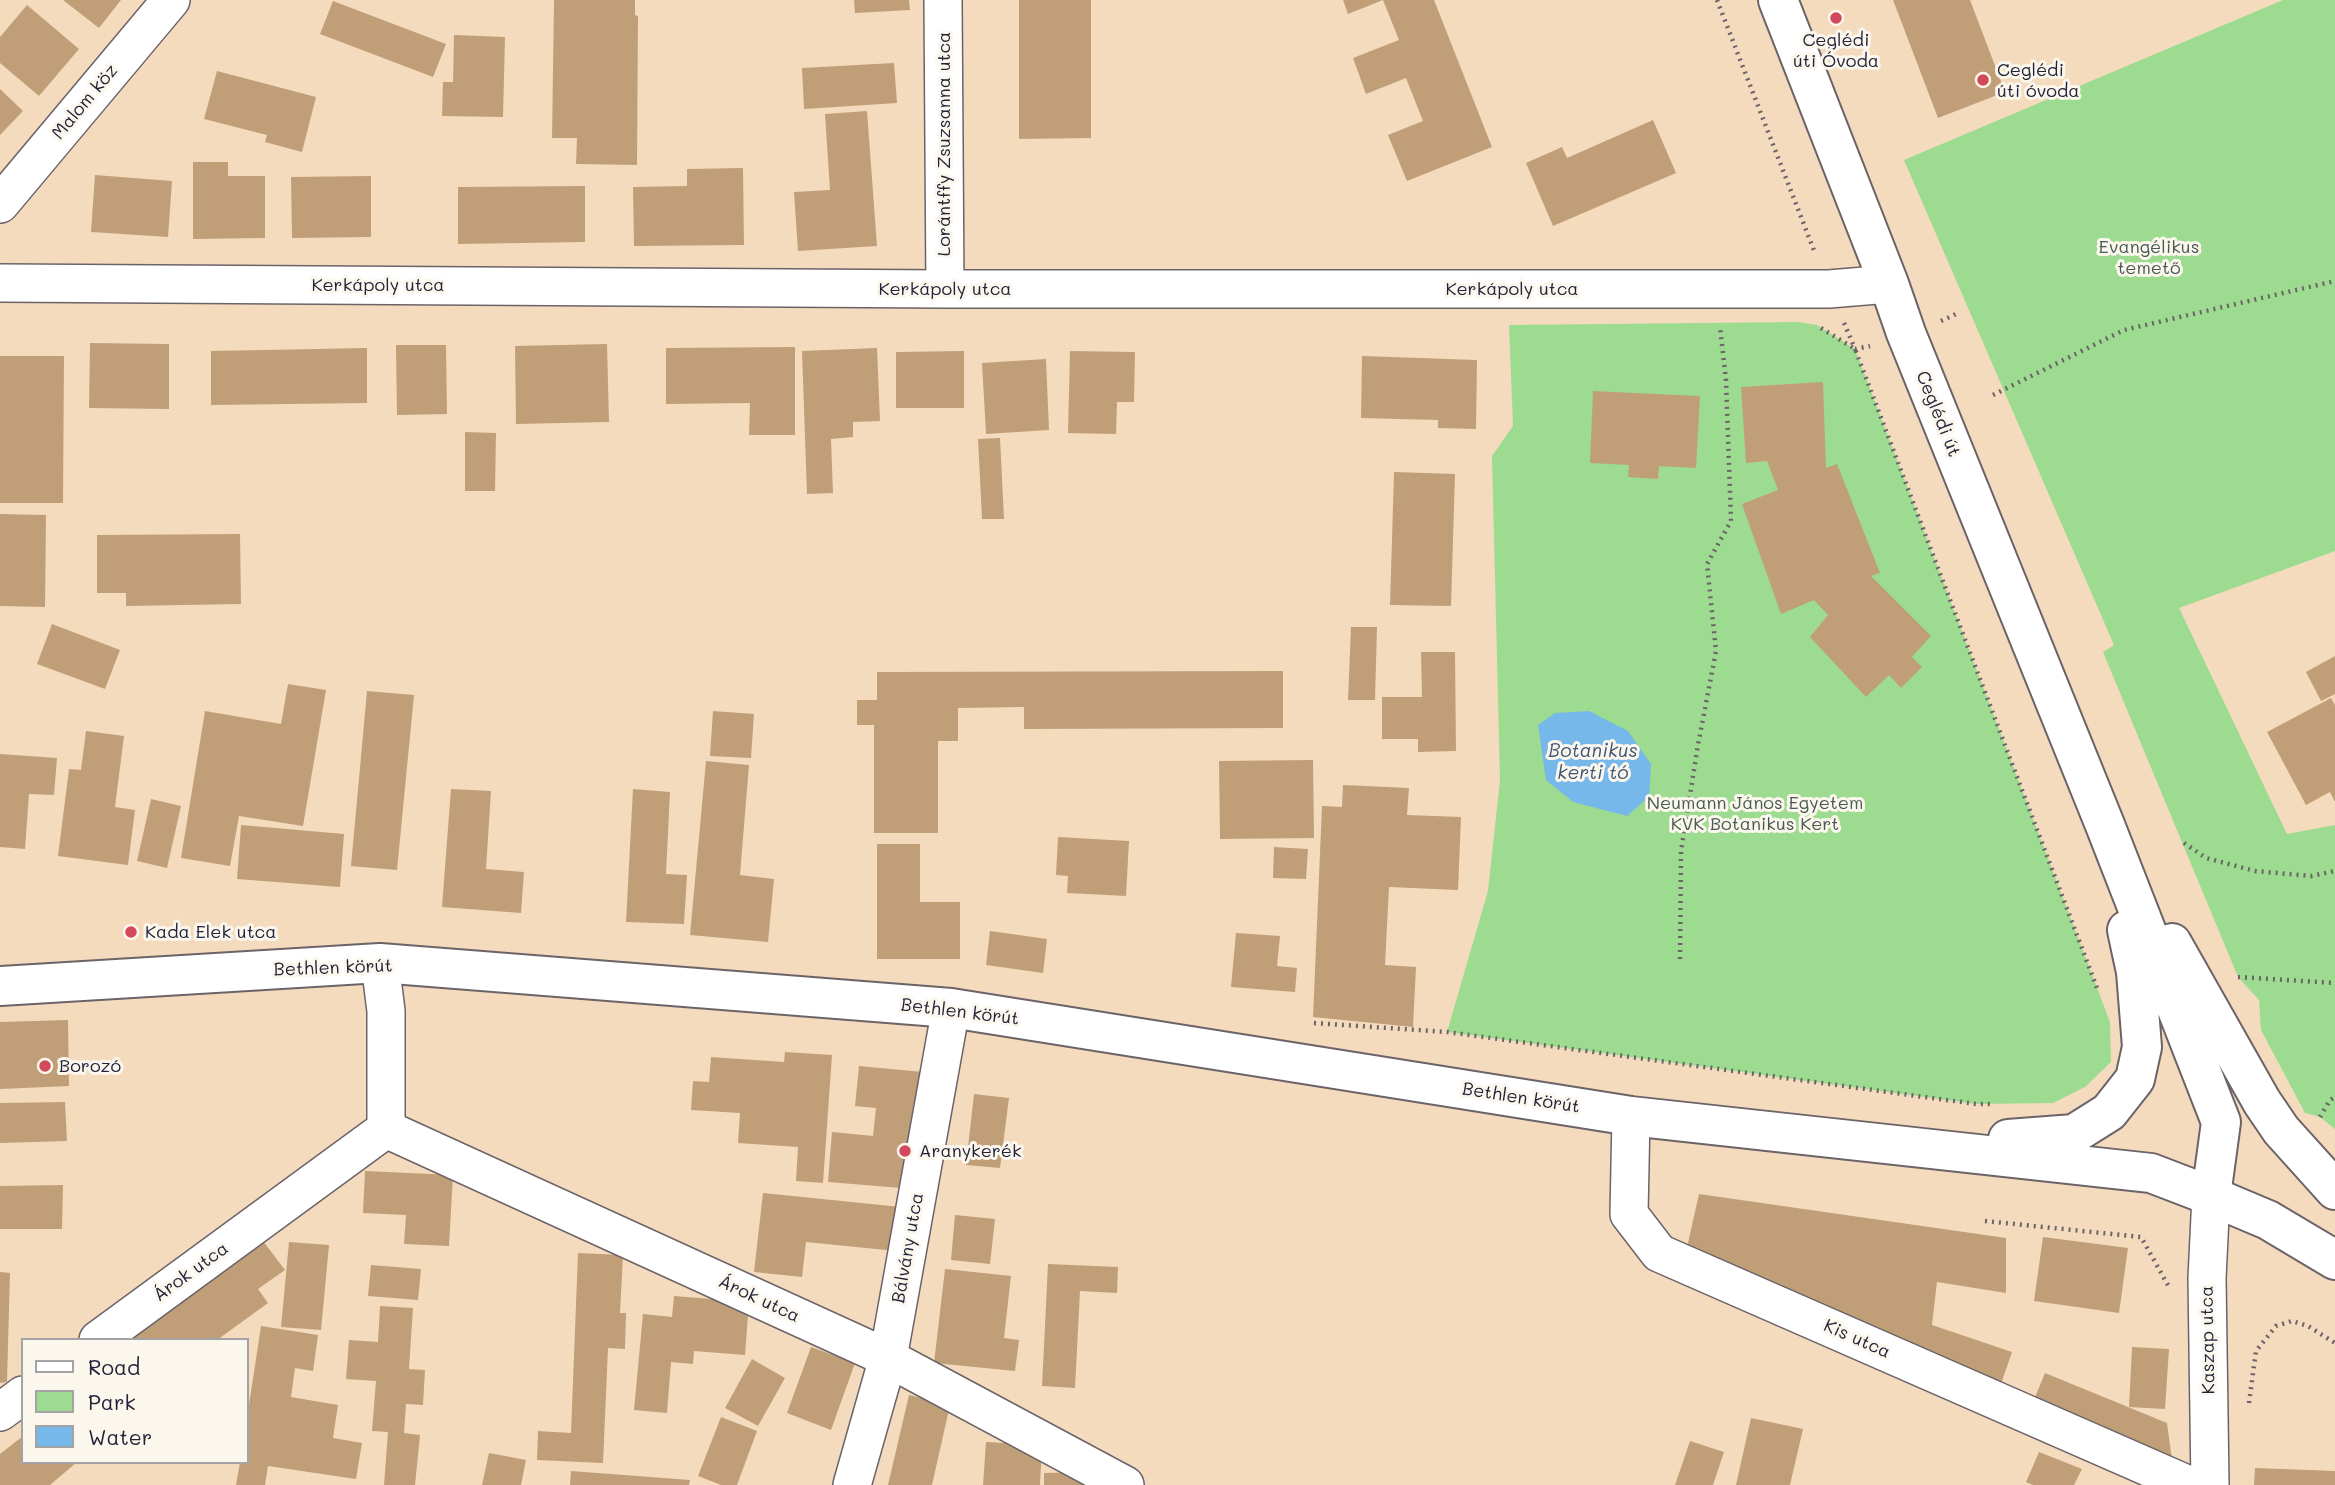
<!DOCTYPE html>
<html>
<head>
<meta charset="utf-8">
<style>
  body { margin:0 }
  #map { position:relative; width:2335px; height:1485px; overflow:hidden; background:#f4dbbd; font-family:Mali,sans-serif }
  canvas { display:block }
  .legend { position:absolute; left:21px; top:1338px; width:228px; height:126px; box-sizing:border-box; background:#fbf7ec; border:2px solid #a4a2a5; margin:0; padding:9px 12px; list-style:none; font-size:21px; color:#22223b }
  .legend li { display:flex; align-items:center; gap:14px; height:35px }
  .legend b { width:35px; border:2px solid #a4a2a5 }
</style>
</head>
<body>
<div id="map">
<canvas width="2335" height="1485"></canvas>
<ul class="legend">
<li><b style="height:9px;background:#fff"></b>Road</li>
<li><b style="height:19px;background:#9ddb90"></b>Park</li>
<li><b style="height:19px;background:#77b8eb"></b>Water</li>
</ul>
</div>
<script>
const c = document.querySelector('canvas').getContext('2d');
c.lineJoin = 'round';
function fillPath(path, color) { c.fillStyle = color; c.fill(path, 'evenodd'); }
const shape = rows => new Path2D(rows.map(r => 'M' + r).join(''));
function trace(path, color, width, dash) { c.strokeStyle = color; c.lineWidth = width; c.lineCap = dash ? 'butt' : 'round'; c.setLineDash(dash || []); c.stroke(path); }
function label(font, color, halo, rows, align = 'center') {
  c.font = font + ' Mali,sans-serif'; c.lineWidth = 6; c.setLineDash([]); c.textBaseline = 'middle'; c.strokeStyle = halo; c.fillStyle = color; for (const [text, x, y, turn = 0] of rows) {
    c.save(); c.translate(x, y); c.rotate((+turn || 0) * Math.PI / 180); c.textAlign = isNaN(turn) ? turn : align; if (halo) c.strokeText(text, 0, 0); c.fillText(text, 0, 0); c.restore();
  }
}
const green = shape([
  [2283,0,2335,0,2335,551,2179,608,2287,834,2335,825,2335,1129,2320,1117,2305,1113,2261,1030,2259,1000,2238,977,2103,652,2114,645,1904,160],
  [1798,322,1817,325,1855,349,2110,1022,2111,1062,2085,1087,2053,1103,1976,1104,1447,1032,1488,891,1500,780,1492,456,1513,426,1509,325]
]);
const water = shape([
  [1589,711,1628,731,1651,764,1649,797,1627,816,1573,802,1546,780,1538,725,1555,713]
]);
const building = shape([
  [63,0,121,0,99,28],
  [554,0,635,0,635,15,638,16,637,165,576,164,577,138,552,138],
  [854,0,909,0,910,10,855,13],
  [1019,0,1091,0,1091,138,1019,139],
  [1343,0,1434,0,1492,147,1407,181,1388,135,1423,121,1406,78,1366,94,1353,58,1399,40,1383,0,1348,14],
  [1893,0,1970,0,2005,92,1938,118],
  [333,1,446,44,433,77,320,34],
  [27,5,79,49,39,96,0,63,0,37],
  [454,35,505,37,503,117,442,116,443,82,453,82],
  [894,63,897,103,804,109,802,68],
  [217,71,316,97,302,152,265,142,267,135,204,119],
  [0,89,23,111,0,135],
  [867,111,877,246,798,251,794,192,830,190,825,114],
  [1653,120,1676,173,1553,226,1526,163,1562,147,1567,158],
  [193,162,228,162,228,176,265,176,265,238,193,239],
  [743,168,744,245,634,246,633,187,687,186,687,169],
  [95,175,172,181,168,237,91,232],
  [371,176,371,237,292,238,291,177],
  [585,186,585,242,458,244,458,187],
  [90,343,169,344,169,409,89,408],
  [607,344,609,422,516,424,515,346],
  [396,345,446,345,447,414,397,415],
  [795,347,795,435,749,435,750,403,666,404,666,348],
  [367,348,367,403,211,405,211,351],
  [877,348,880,421,853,422,853,437,831,439,833,493,807,494,802,351],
  [964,351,964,408,896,408,896,352],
  [1070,351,1135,352,1134,402,1117,402,1116,434,1068,433],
  [0,356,64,356,63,503,0,503],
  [1362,356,1477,360,1476,429,1438,428,1438,420,1361,418],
  [1046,359,1049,430,986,434,982,363],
  [1823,382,1826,468,1837,464,1880,573,1871,576,1931,636,1912,657,1922,667,1901,688,1889,675,1866,697,1810,637,1828,615,1814,600,1781,614,1742,504,1778,490,1767,461,1746,463,1741,387],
  [1593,391,1700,396,1696,468,1659,466,1658,479,1628,477,1629,465,1590,463],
  [465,432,496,433,495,491,465,491],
  [1000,438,1004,519,982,519,978,439],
  [1394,472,1455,474,1451,606,1390,605],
  [0,514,46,515,45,607,0,606],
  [240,534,241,604,126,606,126,593,97,593,97,535],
  [52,624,120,650,105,689,37,664],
  [1351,627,1377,627,1375,700,1348,700],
  [1421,652,1455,652,1456,751,1418,752,1418,739,1382,739,1382,697,1422,697],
  [2335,656,2335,694,2321,701,2306,672],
  [1283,671,1283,728,1024,729,1024,707,958,708,958,741,938,741,938,833,874,833,874,725,857,725,857,700,877,700,877,672],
  [288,684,326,690,303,826,239,816,230,866,181,858,205,711,281,724],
  [367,691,414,695,397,870,351,866],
  [2331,698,2335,705,2335,802,2330,792,2306,805,2267,732],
  [713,711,754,714,751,758,710,756],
  [86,731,124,736,115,807,135,810,128,865,58,856,69,769,81,770],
  [0,754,57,758,54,795,29,794,25,849,0,847],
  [1313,760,1314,838,1220,839,1219,761],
  [706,761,749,765,740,875,774,879,768,942,690,935],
  [1343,785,1409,788,1407,815,1461,817,1458,890,1389,887,1385,965,1416,967,1413,1027,1313,1017,1322,806,1342,807],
  [451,789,491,791,486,869,524,872,521,913,442,907],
  [633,789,670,792,666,874,687,875,684,924,626,922],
  [151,799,181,806,167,868,137,861],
  [241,825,344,834,340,887,237,879],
  [1058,837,1129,841,1126,896,1067,893,1068,876,1056,875],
  [877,844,920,844,920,902,960,902,960,959,877,959],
  [1274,847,1308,849,1306,879,1273,878],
  [990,931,1047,939,1043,973,986,965],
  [1236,933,1280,936,1277,966,1297,968,1295,992,1231,987],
  [68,1020,69,1086,0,1089,0,1022],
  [785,1052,832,1055,823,1183,796,1181,798,1147,738,1143,740,1113,691,1110,693,1081,709,1082,711,1057,784,1062],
  [859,1066,923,1072,913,1189,828,1182,832,1132,873,1136,876,1108,855,1106],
  [974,1094,1009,1098,1000,1168,966,1165],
  [65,1102,67,1141,0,1143,0,1103],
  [365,1171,453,1175,449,1246,404,1244,406,1215,363,1213],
  [63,1185,62,1229,0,1229,0,1186],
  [763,1193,901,1207,896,1251,806,1242,802,1277,754,1272],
  [1699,1194,2006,1238,2006,1293,1937,1282,1932,1325,2012,1352,2000,1387,1686,1252],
  [955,1215,995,1219,990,1264,951,1260],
  [2043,1237,2128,1248,2119,1313,2034,1301],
  [263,1241,285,1270,258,1289,268,1303,217,1340,127,1340],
  [289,1242,329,1245,321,1330,281,1327],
  [578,1253,623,1255,620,1313,626,1313,625,1349,608,1348,603,1463,537,1460,538,1431,571,1433],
  [1048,1264,1118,1267,1117,1293,1080,1291,1075,1388,1042,1386],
  [371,1265,421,1269,418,1300,368,1296],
  [945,1269,1011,1276,1004,1338,1019,1340,1015,1371,934,1363],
  [0,1272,10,1273,7,1382,0,1383],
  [674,1296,749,1302,745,1355,694,1351,693,1364,671,1362,667,1413,634,1410,643,1314,672,1317],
  [380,1306,413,1308,409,1369,425,1370,423,1405,406,1404,404,1433,420,1435,415,1485,384,1485,388,1432,372,1431,376,1381,346,1379,349,1340,378,1342],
  [261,1326,318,1335,313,1371,295,1368,291,1397,338,1405,333,1438,362,1443,356,1479,268,1466,265,1485,236,1485,240,1462,247,1462,247,1418],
  [811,1347,855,1363,831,1430,787,1413],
  [2132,1347,2169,1349,2165,1409,2129,1407],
  [752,1359,785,1378,758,1426,725,1408],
  [2045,1373,2167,1423,2172,1460,2033,1402],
  [909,1395,950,1405,932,1485,888,1485],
  [721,1417,757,1431,737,1485,721,1485,698,1476],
  [1751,1418,1803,1429,1790,1485,1736,1485],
  [23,1436,23,1462,77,1462,50,1485,0,1485,0,1454],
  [1690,1441,1724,1452,1713,1485,1675,1485],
  [986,1442,1042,1445,1040,1485,983,1485],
  [2039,1452,2082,1469,2074,1485,2033,1485,2026,1482],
  [489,1453,526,1460,521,1485,482,1485],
  [2255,1468,2335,1471,2335,1485,2254,1485],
  [571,1471,690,1480,689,1485,570,1485],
  [1091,1472,1092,1485,1044,1485,1044,1473]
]);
const path = shape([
  [1717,0,1815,253],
  [1941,321,1956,314],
  [1844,323,1855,349,1870,346],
  [1821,328,1855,349,2097,988],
  [1993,395,2124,330,2335,281],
  [2184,843,2206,858,2255,871,2311,876,2335,871],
  [1680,959,1681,851,1698,745,1716,651,1707,564,1731,521,1726,380,1720,327],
  [2238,977,2335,983],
  [1314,1023,1447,1032,1976,1104,1990,1104],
  [2320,1117,2330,1100,2335,1097],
  [1985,1221,2141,1237,2169,1287],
  [2249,1403,2256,1351,2276,1326,2292,1321,2308,1326,2335,1343]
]);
const street = shape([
  [943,0,945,289],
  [0,204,171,0],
  [0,283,945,289,1829,289,1889,284],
  [380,963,386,1011,386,1129],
  [1631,1116,1629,1214,1659,1253,2189,1485],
  [386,1129,888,1358,1125,1485],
  [98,1340,386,1129],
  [0,1412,23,1395],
  [852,1485,888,1358,951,1008],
  [2210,1485,2207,1278,2211,1196]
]);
const secondary = shape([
  [2211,1196,2268,1220,2335,1260]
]);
const primary = shape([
  [2172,943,2262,1102,2281,1130,2335,1190],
  [0,986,380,963,951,1008,1631,1116,2151,1173,2211,1196,2221,1122,2105,825,1906,333,1889,284,1778,0],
  [2008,1139,2074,1134,2109,1112,2135,1079,2142,1047,2136,972,2127,930]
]);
const markers = [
  [1836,18,7,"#d1495b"],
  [1983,80,7,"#d1495b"],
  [131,932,7,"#d1495b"],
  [45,1066,7,"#d1495b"],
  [905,1151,7,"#d1495b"]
];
const poiNames = [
  ["Ceglédi",1836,40,"center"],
  ["úti Óvoda",1836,61,"center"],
  ["Ceglédi",1997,70],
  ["úti óvoda",1997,91],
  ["Kada Elek utca",145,932],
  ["Borozó",59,1066],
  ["Aranykerék",919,1151]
];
const streetNames = [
  ["Malom köz",85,102,-50],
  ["Lorántffy Zsuzsanna utca",944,144,-90],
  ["Kerkápoly utca",378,285],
  ["Kerkápoly utca",945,289],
  ["Kerkápoly utca",1512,289],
  ["Ceglédi út",1938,414,68],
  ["Bethlen körút",333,968,-2],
  ["Bethlen körút",960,1012,7],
  ["Bethlen körút",1521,1098,9],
  ["Bálvány utca",908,1248,-80],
  ["Árok utca",191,1272,-36],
  ["Árok utca",759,1299,25],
  ["Kis utca",1857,1339,24],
  ["Kaszap utca",2208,1340,-91]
];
const parkNames = [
  ["Evangélikus",2149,247],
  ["temető",2149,268],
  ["Neumann János Egyetem",1755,803],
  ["KVK Botanikus Kert",1755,824]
];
const waterNames = [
  ["Botanikus",1593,751],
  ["kerti tó",1593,773]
];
fillPath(green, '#9ddb90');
fillPath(water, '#77b8eb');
fillPath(building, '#c09f78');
trace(street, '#6c6368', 40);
trace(secondary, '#6c6368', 42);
trace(primary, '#6c6368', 42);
trace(path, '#6c6368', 4.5, [2, 5]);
trace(street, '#fff', 37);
trace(secondary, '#fff', 38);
trace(primary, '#fff', 38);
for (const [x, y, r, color] of markers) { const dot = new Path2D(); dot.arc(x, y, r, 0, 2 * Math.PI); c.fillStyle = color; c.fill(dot); trace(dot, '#fbf7ec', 2.5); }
label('18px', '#22223b', '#fbf7ec', poiNames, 'left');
label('18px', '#22223b', '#fbf7ec', streetNames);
label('18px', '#475a54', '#fbf7ec', parkNames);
label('italic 19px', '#405679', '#fbf7ec', waterNames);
</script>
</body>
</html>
